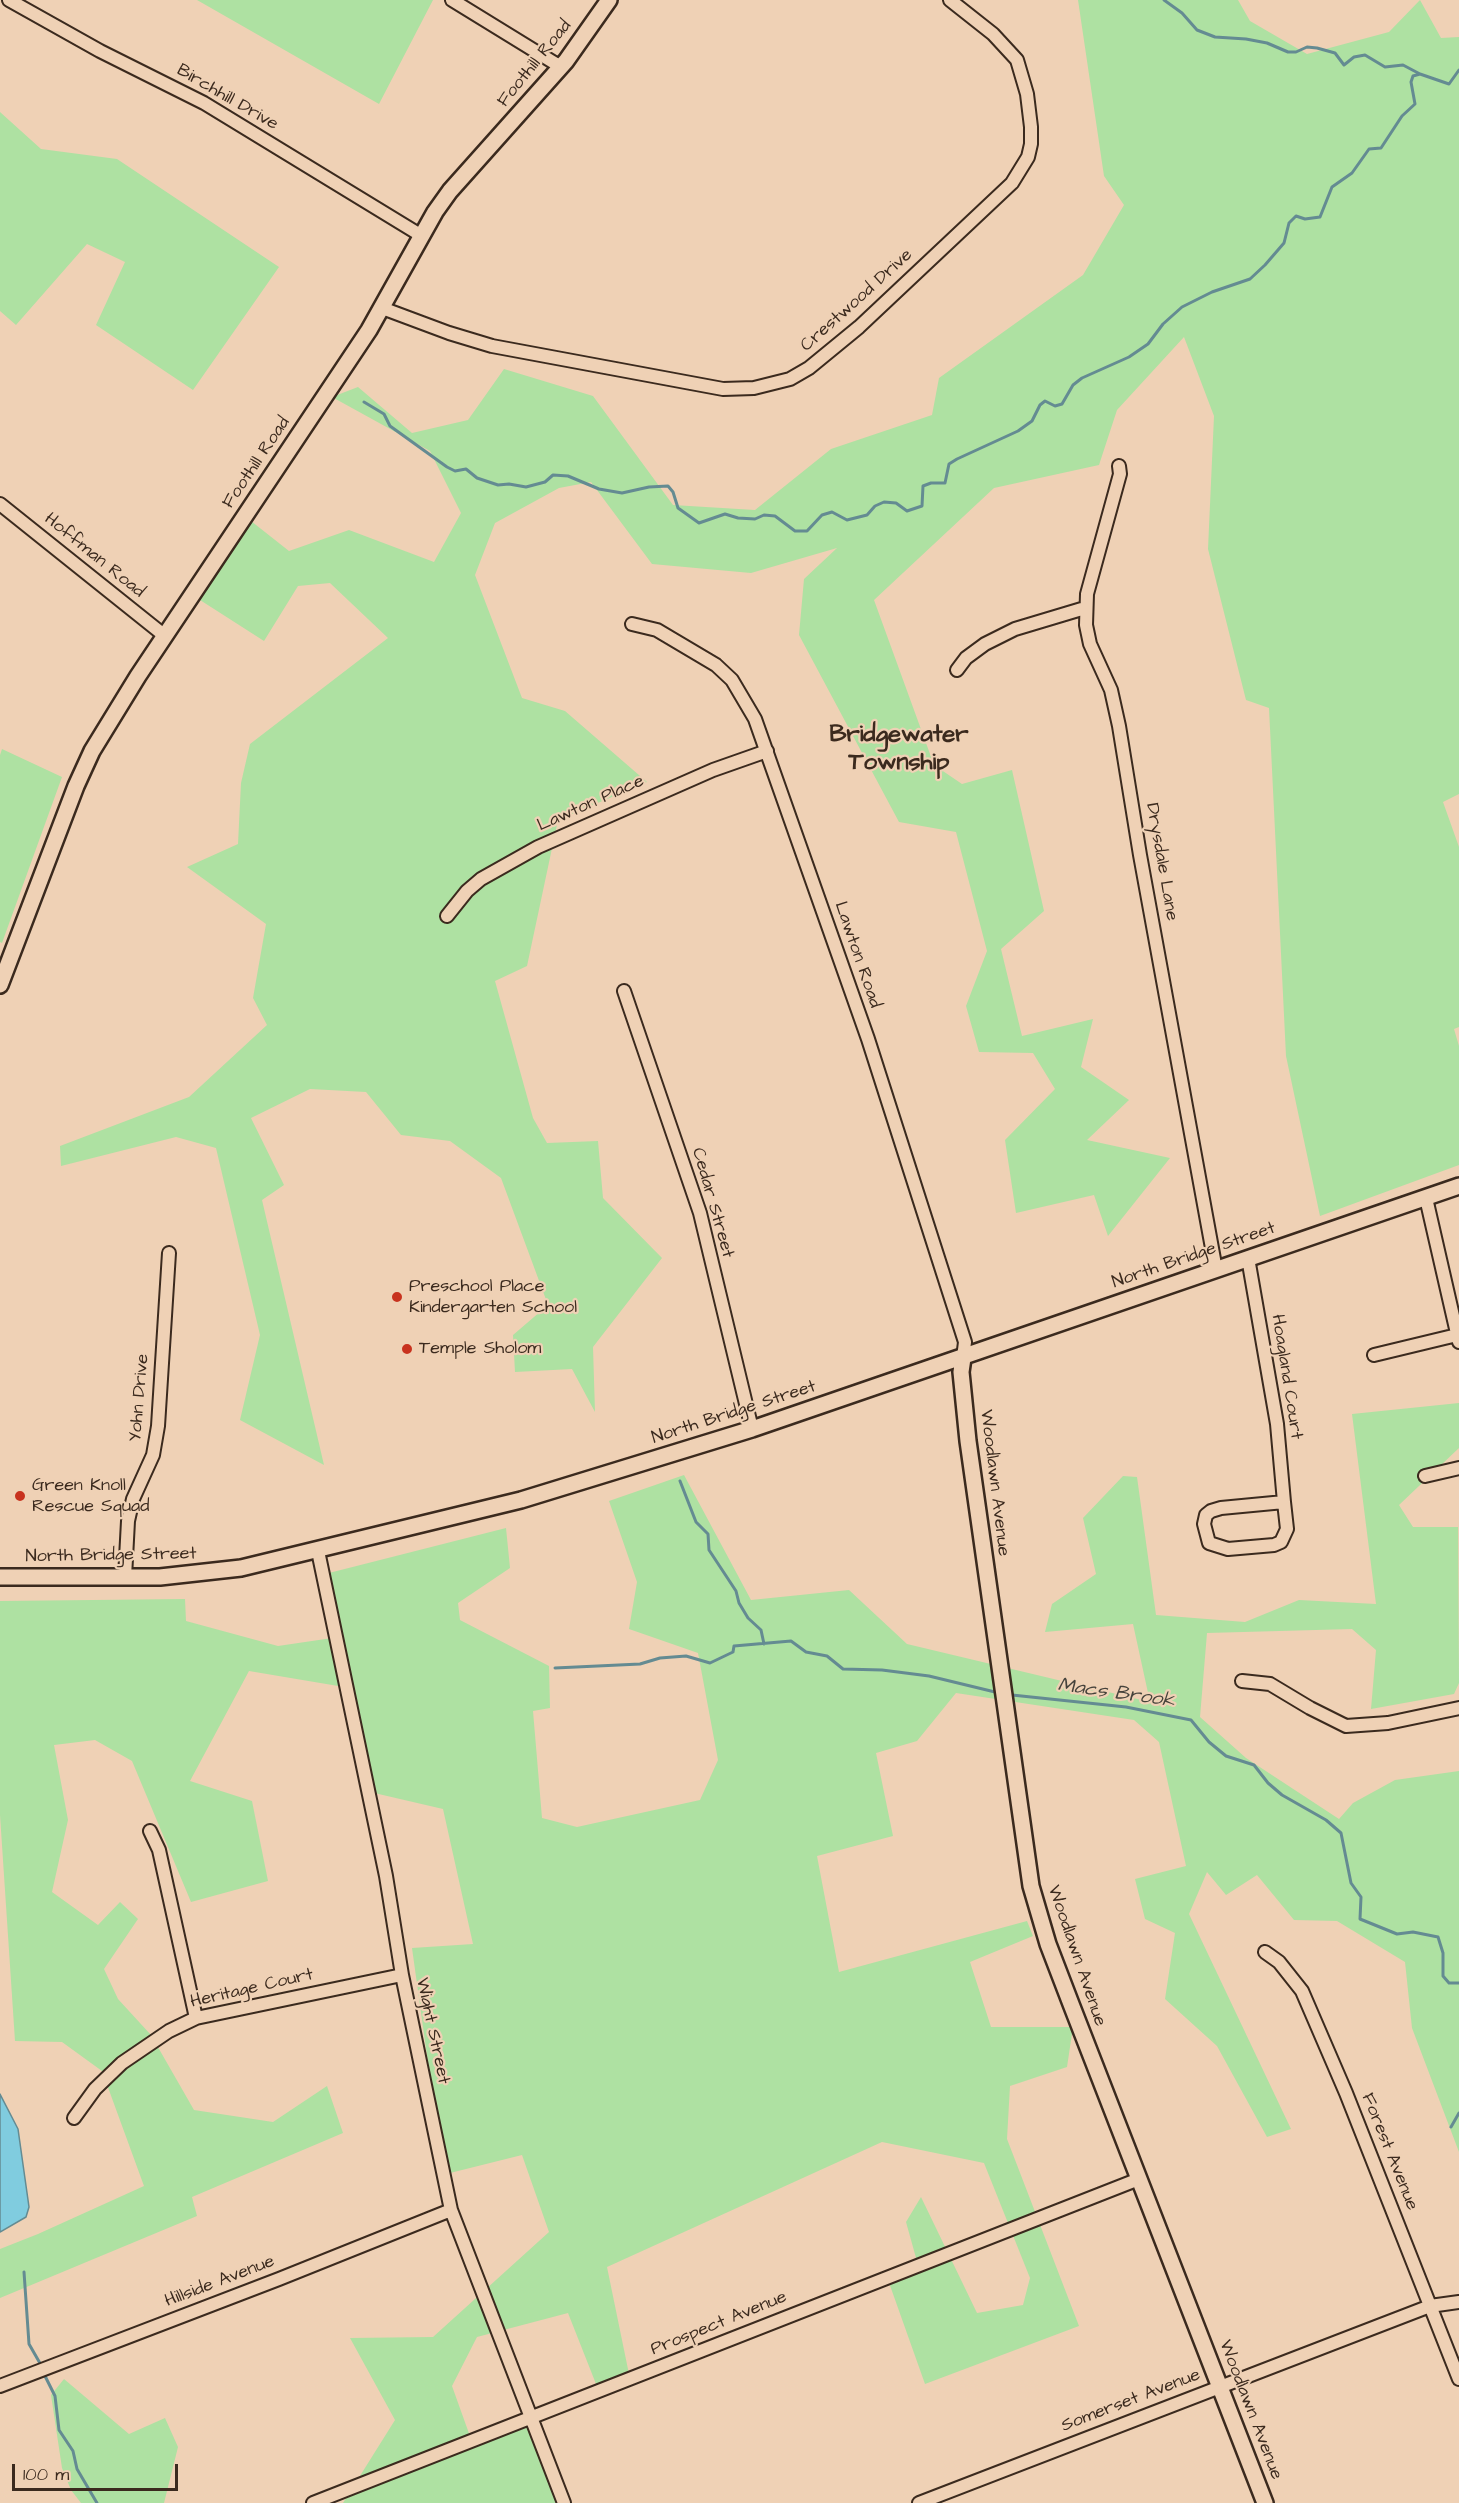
<!DOCTYPE html>
<html>
<head>
<meta charset="utf-8">
<style>
  body { margin:0 }
  #map { position:relative; width:1459px; height:2503px; overflow:hidden; background:#efd1b5; font-family:"Architects Daughter",sans-serif }
  canvas { display:block }
  .scale { position:absolute; left:12px; top:2464px; width:166px; height:27px; box-sizing:border-box; border:3px solid #3b2a1e; border-top:0; padding-left:8px; font-size:18px; line-height:21px; white-space:nowrap; color:#3b2a1e; -webkit-text-stroke:4px #efd1b5; paint-order:stroke }
</style>
</head>
<body>
<div id="map">
<canvas width="1459" height="2503"></canvas>
<div class="scale">100 m</div>
</div>
<script>
const c = document.querySelector('canvas').getContext('2d');
c.lineJoin = 'round';
function fillPath(path, color) { c.fillStyle = color; c.fill(path, 'evenodd'); }
const shape = rows => new Path2D(rows.map(r => 'M' + r).join(''));
function trace(path, color, width, dash) { c.strokeStyle = color; c.lineWidth = width; c.lineCap = dash ? 'butt' : 'round'; c.setLineDash(dash || []); c.stroke(path); }
function label(font, color, halo, rows, align = 'center') {
  c.font = font + ' "Architects Daughter",sans-serif'; c.lineWidth = 4.5; c.setLineDash([]); c.textBaseline = 'middle'; c.strokeStyle = halo; c.fillStyle = color; for (const [text, x, y, turn = 0] of rows) {
    c.save(); c.translate(x, y); c.rotate((+turn || 0) * Math.PI / 180); c.textAlign = isNaN(turn) ? turn : align; if (halo) c.strokeText(text, 0, 0); c.fillText(text, 0, 0); c.restore();
  }
}
const green = shape([
  [197,0,433,0,379,104],
  [1078,0,1238,0,1250,21,1307,54,1389,32,1420,0,1441,38,1459,37,1459,794,1443,802,1459,847,1459,1027,1454,1029,1459,1046,1459,1165,1320,1216,1286,1056,1269,708,1246,700,1208,549,1214,416,1184,337,1117,410,1099,465,994,488,874,600,934,765,962,784,1012,770,1044,911,1001,949,1022,1036,1093,1019,1081,1067,1129,1100,1087,1140,1170,1158,1108,1236,1094,1195,1016,1213,1005,1140,1055,1089,1033,1053,979,1052,966,1006,987,951,956,832,899,822,799,635,804,579,837,548,751,573,652,564,591,482,559,488,495,523,475,575,522,698,565,711,647,782,558,820,527,966,495,981,533,1118,547,1143,598,1141,603,1198,662,1258,593,1347,595,1412,572,1369,515,1372,513,1335,548,1305,501,1178,450,1141,401,1135,366,1092,310,1089,251,1118,284,1185,262,1200,324,1465,240,1420,260,1335,216,1148,176,1137,61,1166,60,1146,189,1097,267,1025,253,998,266,924,187,867,238,844,241,783,250,744,388,638,330,583,298,586,264,641,200,600,251,521,289,551,349,530,434,562,461,513,430,451,332,397,358,387,412,433,468,420,504,369,593,396,673,505,755,510,831,449,932,415,939,378,1083,275,1124,205,1104,176],
  [0,112,41,149,117,159,279,267,193,390,96,325,125,262,87,244,16,325,0,311],
  [2,749,62,777,2,943,0,942,0,755],
  [1459,1403,1459,1448,1399,1505,1413,1527,1458,1527,1459,1683,1454,1694,1371,1709,1376,1650,1352,1629,1207,1633,1200,1717,1246,1758,1339,1819,1353,1803,1395,1780,1459,1771,1459,2152,1412,2028,1405,1962,1337,1921,1294,1920,1257,1875,1226,1895,1207,1872,1189,1914,1291,2129,1267,2137,1217,2046,1165,1999,1175,1933,1145,1919,1135,1879,1186,1866,1159,1742,1134,1720,956,1693,917,1741,876,1753,893,1836,817,1856,839,1972,1027,1921,1033,1936,970,1962,991,2027,1073,2027,1067,2067,1010,2086,1007,2139,1079,2326,925,2384,887,2277,918,2265,906,2222,921,2197,977,2313,1023,2305,1030,2278,984,2163,882,2142,607,2267,630,2379,598,2389,568,2313,477,2337,452,2386,471,2439,532,2415,564,2503,343,2503,395,2420,350,2338,433,2337,549,2232,522,2155,446,2174,441,2156,412,1948,473,1944,443,1809,370,1792,350,1688,249,1671,190,1781,252,1801,268,1881,191,1902,132,1761,95,1740,54,1745,68,1820,52,1892,98,1925,120,1902,138,1919,104,1969,118,1999,151,2035,194,2110,273,2122,327,2086,343,2133,192,2197,197,2216,0,2298,0,2249,38,2234,144,2186,102,2071,62,2042,15,2041,0,1815,0,1601,185,1599,186,1621,278,1646,339,1637,325,1574,506,1528,510,1568,458,1603,460,1620,549,1666,550,1708,533,1711,542,1818,577,1827,700,1800,718,1760,698,1653,629,1629,637,1582,609,1501,684,1475,751,1600,849,1590,907,1644,1150,1702,1133,1624,1045,1632,1052,1604,1096,1574,1083,1518,1123,1476,1137,1477,1156,1615,1245,1622,1299,1600,1376,1604,1352,1414],
  [64,2379,129,2434,165,2418,178,2447,164,2503,81,2503,71,2490,62,2468,51,2395]
]);
const water = shape([
  [0,2094,18,2129,29,2207,26,2217,0,2232,0,2094]
]);
const stream = shape([
  [1164,0,1182,13,1197,30,1215,37,1246,39,1267,43,1288,52,1296,52,1307,47,1317,48,1335,53,1344,65,1354,57,1365,55,1385,67,1403,65,1420,74],
  [364,402,384,414,390,426,447,467,455,471,466,469,477,478,498,485,509,484,526,487,545,482,553,475,568,476,599,489,622,493,649,487,668,486,673,492,678,508,699,523,725,514,738,518,755,519,764,515,775,516,795,531,807,531,822,515,832,512,847,520,867,515,875,506,884,502,896,503,907,511,922,506,923,486,931,483,945,483,949,464,957,459,1018,431,1032,421,1040,405,1045,401,1055,406,1062,404,1073,385,1082,378,1129,357,1148,344,1163,324,1182,307,1212,292,1250,279,1265,265,1284,243,1289,223,1296,216,1305,219,1320,217,1332,187,1352,173,1369,149,1381,148,1402,116,1415,104,1411,82,1413,76,1420,74,1449,84,1459,70],
  [680,1481,696,1522,708,1534,709,1550,736,1591,739,1603,748,1618,761,1630,764,1644],
  [555,1668,640,1664,660,1658,686,1656,710,1663,733,1652,734,1646,791,1641,806,1652,827,1656,843,1669,882,1670,929,1676,995,1692],
  [1012,1695,1126,1707,1191,1720,1209,1742,1226,1756,1254,1765,1268,1783,1282,1795,1326,1820,1341,1833,1351,1883,1361,1897,1360,1919,1397,1934,1413,1932,1438,1937,1443,1953,1443,1976,1449,1983,1459,1983],
  [1451,2127,1459,2113],
  [24,2272,29,2344,41,2365],
  [45,2376,55,2396,59,2430,73,2451,77,2469,97,2503]
]);
const minor = shape([
  [9,0,100,51,204,103,422,236],
  [452,0,561,67],
  [382,308,449,333,492,346,723,389,754,388,790,379,809,368,859,327,1012,183,1028,157,1031,144,1031,127,1027,94,1017,60,993,34,950,0],
  [1119,466,1120,474,1087,594,1086,625,1090,644,1111,690,1119,726,1140,855,1216,1270],
  [0,504,165,636],
  [632,624,657,630,716,665,732,680,755,719,868,1039,965,1342,963,1358],
  [957,670,966,658,985,644,1015,629,1085,608],
  [447,916,467,891,481,879,538,847,713,770,767,751],
  [624,991,700,1213,752,1429],
  [1426,1198,1459,1342],
  [1248,1258,1277,1424,1284,1502],
  [1374,1355,1457,1335],
  [1425,1476,1459,1468],
  [1284,1502,1287,1529,1281,1542,1274,1545,1228,1549,1209,1543,1204,1524,1206,1515,1211,1511,1221,1508,1284,1502],
  [318,1551,386,1876,402,1975,451,2210,564,2503],
  [125,1577,128,1521,133,1499,153,1455,158,1426,169,1253],
  [1242,1681,1270,1684,1310,1708,1346,1726,1388,1723,1459,1708],
  [150,1831,159,1850,196,2018],
  [1265,1952,1279,1962,1302,1991,1346,2093,1459,2379],
  [74,2118,95,2089,122,2063,169,2031,196,2018,402,1975],
  [0,2386,279,2279,451,2210],
  [313,2503,1139,2179],
  [919,2503,1430,2306,1459,2302]
]);
const tertiary = shape([
  [0,985,76,786,92,751,138,676,369,330,435,212,450,191,566,61,609,0],
  [963,1358,961,1372,968,1441,1031,1886,1048,1944,1071,2004,1265,2503],
  [0,1577,160,1577,241,1568,521,1500,752,1429,1459,1186]
]);
const markers = [
  [397,1297,6,"#c8321e"],
  [407,1349,6,"#c8321e"],
  [20,1496,6,"#c8321e"]
];
const streetNames = [
  ["Foothill Road",535,64,-51],
  ["Birchhill Drive",227,98,30],
  ["Crestwood Drive",857,301,-42],
  ["Foothill Road",257,463,-56],
  ["Hoffman Road",94,556,39],
  ["Lawton Place",591,804,-24],
  ["Drysdale Lane",1161,862,80],
  ["Lawton Road",857,955,71],
  ["Cedar Street",712,1203,74],
  ["North Bridge Street",1194,1256,-19],
  ["Hoagland Court",1286,1377,81],
  ["Yohn Drive",140,1398,-85],
  ["North Bridge Street",734,1413,-18],
  ["Woodlawn Avenue",994,1483,83],
  ["North Bridge Street",111,1556,-1],
  ["Woodlawn Avenue",1076,1956,71],
  ["Heritage Court",252,1989,-13],
  ["Wight Street",432,2031,78],
  ["Forest Avenue",1389,2152,68],
  ["Hillside Avenue",220,2282,-21],
  ["Prospect Avenue",719,2324,-22],
  ["Somerset Avenue",1131,2401,-21],
  ["Woodlawn Avenue",1250,2410,69]
];
const poiNames = [
  ["Preschool Place",409,1287],
  ["Kindergarten School",409,1308],
  ["Temple Sholom",419,1349],
  ["Green Knoll",32,1486],
  ["Rescue Squad",32,1507]
];
const waterNames = [
  ["Macs Brook",1116,1694,8]
];
const districtNames = [
  ["Bridgewater",899,736],
  ["Township",899,764]
];
fillPath(green, '#aee1a2');
fillPath(water, '#80ccdf');
trace(water, '#648b92', 1.5);
trace(stream, '#648b92', 3);
trace(minor, '#3b2a1e', 16);
trace(tertiary, '#3b2a1e', 20);
trace(minor, '#efd1b5', 12);
trace(tertiary, '#efd1b5', 15);
for (const [x, y, r, color] of markers) { const dot = new Path2D(); dot.arc(x, y, r, 0, 2 * Math.PI); c.fillStyle = color; c.fill(dot); trace(dot, '#efd1b5', 2); }
label('18px', '#3b2a1e', '#efd1b5', streetNames);
label('18px', '#3b2a1e', '#efd1b5', poiNames, 'left');
label('italic 20px', '#45423b', '#efd1b5', waterNames);
label('bold 24px', '#3b2a1e', '#efd1b5', districtNames);
</script>
</body>
</html>
